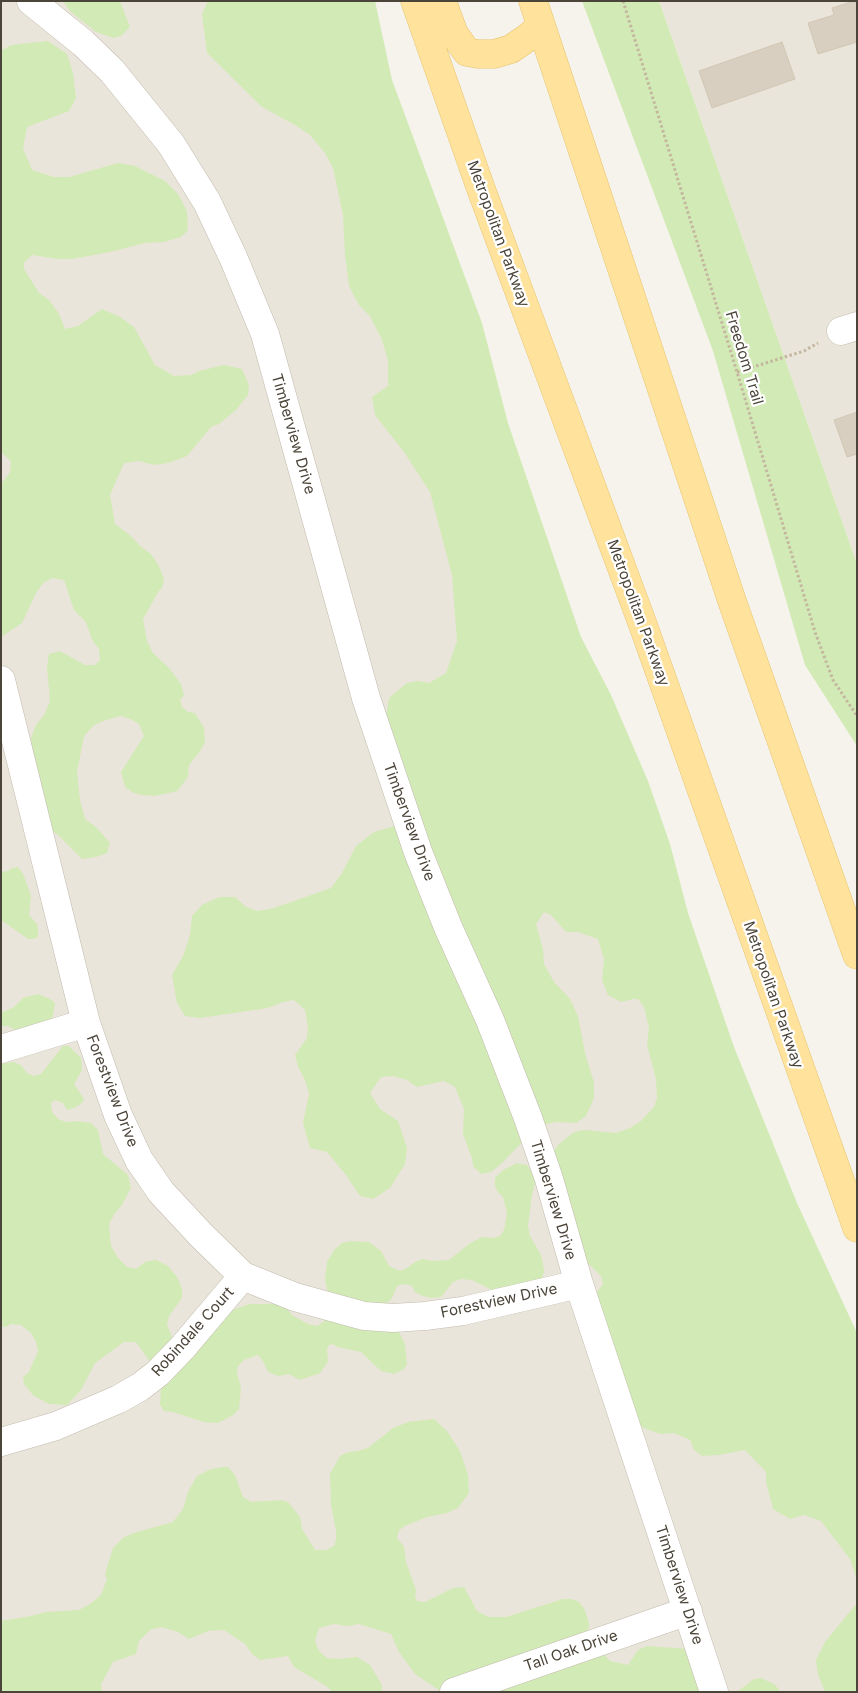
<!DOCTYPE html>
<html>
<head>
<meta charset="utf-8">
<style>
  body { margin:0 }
  #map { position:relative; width:858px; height:1693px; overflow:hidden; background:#f6f3ec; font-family:Inter,sans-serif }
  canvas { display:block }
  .frame { position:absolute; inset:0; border:2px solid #4b4439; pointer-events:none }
</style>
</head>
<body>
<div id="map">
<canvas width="858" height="1693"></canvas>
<div class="frame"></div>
</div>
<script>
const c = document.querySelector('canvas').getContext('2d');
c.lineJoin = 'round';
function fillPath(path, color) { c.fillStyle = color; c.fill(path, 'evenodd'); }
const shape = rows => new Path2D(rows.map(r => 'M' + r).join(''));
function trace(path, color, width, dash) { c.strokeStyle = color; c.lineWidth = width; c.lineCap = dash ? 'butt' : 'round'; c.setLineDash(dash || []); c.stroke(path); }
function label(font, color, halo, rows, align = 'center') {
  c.font = font + ' Inter,sans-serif'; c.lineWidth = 4.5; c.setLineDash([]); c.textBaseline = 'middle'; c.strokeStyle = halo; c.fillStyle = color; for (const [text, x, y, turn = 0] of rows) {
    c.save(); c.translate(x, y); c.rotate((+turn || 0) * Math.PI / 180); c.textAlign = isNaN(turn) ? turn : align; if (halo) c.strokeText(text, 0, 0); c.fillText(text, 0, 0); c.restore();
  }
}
const residential = shape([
  [1,1,350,1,857,1512,857,1692,1,1692],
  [659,1,857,1,857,564]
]);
const green = shape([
  [63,1,120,1,130,27,121,36,113,38,96,32,70,11],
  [208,1,375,1,392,80,482,323,508,423,581,637,611,695,648,781,670,844,688,913,734,1047,797,1203,857,1333,857,1580,850,1559,821,1521,804,1515,790,1519,773,1509,766,1482,766,1472,745,1450,719,1455,702,1456,694,1450,690,1440,674,1433,660,1434,639,1426,616,1361,614,1344,604,1320,597,1309,597,1292,603,1284,601,1276,589,1264,572,1255,549,1157,560,1143,574,1132,585,1130,616,1133,630,1128,641,1121,654,1107,657,1098,656,1079,647,1045,649,1028,644,1007,638,999,633,999,621,1002,608,995,602,980,604,959,598,939,578,932,566,932,551,915,544,912,536,924,543,949,544,964,554,982,570,999,578,1016,585,1053,594,1083,594,1098,586,1116,576,1123,556,1122,538,1126,501,1164,491,1172,481,1174,473,1166,472,1158,463,1134,464,1109,455,1087,444,1081,417,1087,407,1080,393,1076,381,1077,370,1093,380,1109,398,1121,407,1148,405,1164,390,1188,373,1199,360,1196,346,1175,327,1152,310,1148,303,1123,309,1094,305,1080,298,1067,295,1055,307,1038,308,1027,305,1010,294,1000,283,1002,268,1008,200,1018,185,1016,177,1003,172,975,183,956,190,935,192,916,202,905,219,897,235,897,246,907,258,911,274,908,331,888,342,873,356,846,374,832,391,827,402,822,386,717,389,698,407,683,418,681,429,683,446,673,457,641,452,575,430,492,404,452,375,415,372,397,388,386,388,361,382,340,370,316,359,305,349,286,345,255,343,215,333,168,325,153,310,135,295,125,262,107,207,53,202,14],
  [582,1,659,1,857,564,857,746,805,665,713,351],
  [48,41,67,54,73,73,76,98,69,111,27,127,23,148,32,170,54,177,69,177,118,163,135,166,165,181,178,194,187,211,188,230,181,237,164,242,145,243,110,252,72,259,58,259,32,255,24,263,24,269,39,293,49,300,59,314,65,329,78,326,102,309,120,317,134,327,155,365,174,376,191,375,199,371,224,365,242,369,249,385,248,395,236,410,219,424,211,427,187,456,168,463,154,465,139,461,124,463,110,495,115,524,132,537,141,547,151,554,159,566,164,579,162,588,158,592,143,619,147,641,153,653,169,668,181,684,184,695,180,700,182,707,188,712,195,713,204,728,205,741,201,750,189,765,188,777,177,791,155,796,142,795,134,793,125,787,121,772,144,736,139,724,130,719,121,716,106,720,94,725,84,736,77,772,80,800,85,819,96,827,110,843,107,853,96,857,82,859,57,834,45,828,32,754,31,738,36,725,44,715,50,701,47,667,49,654,60,651,85,665,95,665,100,660,99,649,92,640,86,622,74,610,64,580,52,578,43,583,36,593,22,623,1,637,1,484,10,472,11,461,1,452,1,51,11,45],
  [18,867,23,874,31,896,29,915,37,924,38,930,38,937,33,939,28,939,1,920,1,872,8,871,12,868],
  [38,994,50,999,55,1003,52,1021,19,1032,8,1026,1,1026,1,1013,14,1007,23,998],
  [63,1046,69,1046,81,1058,82,1070,74,1084,84,1099,82,1103,76,1107,67,1110,63,1103,55,1100,51,1103,52,1112,58,1119,66,1122,76,1121,91,1123,98,1130,103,1154,128,1175,131,1188,122,1205,115,1213,109,1224,111,1246,118,1258,127,1267,136,1269,145,1262,156,1260,168,1266,177,1277,182,1289,182,1298,169,1316,167,1325,172,1337,181,1341,225,1313,249,1304,278,1304,287,1309,292,1315,308,1324,317,1326,333,1315,325,1280,327,1262,334,1250,342,1243,351,1241,369,1242,381,1251,389,1266,400,1271,407,1268,415,1262,423,1259,431,1261,449,1260,469,1244,482,1237,492,1238,500,1236,504,1230,507,1213,503,1197,497,1191,495,1185,495,1178,503,1170,517,1163,527,1165,531,1171,535,1183,532,1194,528,1226,530,1236,540,1253,543,1263,544,1272,542,1278,532,1288,494,1291,472,1280,461,1279,453,1282,441,1297,431,1298,423,1296,415,1292,412,1286,405,1284,397,1286,392,1298,385,1305,405,1344,407,1364,404,1369,394,1374,381,1371,361,1352,338,1347,333,1344,329,1345,327,1349,328,1362,320,1373,300,1380,289,1374,278,1376,268,1372,263,1361,258,1355,244,1360,238,1366,237,1373,241,1388,239,1409,233,1415,218,1423,204,1422,173,1412,164,1411,160,1405,161,1388,156,1370,136,1342,124,1342,95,1363,81,1390,67,1405,49,1404,33,1395,24,1384,23,1377,29,1372,38,1351,36,1342,31,1333,21,1325,11,1324,6,1327,1,1326,1,1064,13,1062,21,1065,27,1073,34,1076,41,1074],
  [434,1419,447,1431,460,1451,468,1475,469,1493,458,1508,447,1513,427,1517,405,1526,399,1530,397,1538,404,1547,406,1562,416,1590,415,1596,417,1601,425,1602,453,1588,464,1587,477,1611,489,1617,506,1617,563,1599,572,1599,579,1602,585,1610,589,1624,588,1636,610,1661,628,1665,638,1650,647,1646,689,1649,705,1692,442,1692,415,1674,399,1652,391,1634,359,1624,348,1626,334,1624,319,1628,315,1641,319,1651,327,1658,339,1659,357,1657,370,1665,382,1685,382,1692,333,1692,326,1686,294,1667,288,1656,260,1660,253,1655,245,1644,224,1630,208,1631,189,1639,178,1632,161,1627,150,1630,139,1641,136,1654,113,1662,101,1684,102,1692,1,1692,1,1621,31,1616,46,1612,79,1610,90,1604,101,1595,107,1579,105,1574,113,1548,124,1537,134,1533,173,1522,183,1509,188,1492,197,1476,211,1469,223,1467,228,1467,235,1475,243,1497,251,1502,281,1500,288,1502,300,1517,302,1529,315,1550,326,1550,334,1546,336,1540,336,1531,331,1505,330,1474,340,1456,348,1452,358,1451,368,1448,393,1428,408,1422],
  [857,1603,857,1692,825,1692,818,1675,816,1660,825,1642],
  [761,1678,774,1684,781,1692,737,1692,754,1679]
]);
const building = shape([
  [854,1,857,1,857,42,818,54,808,23,834,15,832,8,854,1],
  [782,42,795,79,712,108,699,71,782,42],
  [857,412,857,454,847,457,834,420,857,412]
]);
const path = shape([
  [623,1,737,372,815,632,833,680,857,716],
  [737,372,804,351,818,343]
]);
const minor = shape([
  [31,1,83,43,112,71,171,144,207,202,233,257,265,334,366,698,418,852,448,927,490,1020,528,1118,549,1179,579,1284,714,1692],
  [841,331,857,326],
  [1,680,86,1023,118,1115,139,1160,161,1192,201,1235,243,1276,295,1297,364,1316,393,1318,425,1316,463,1311,579,1284],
  [1,1049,86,1023],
  [1,1442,56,1426,119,1399,140,1387,158,1373,183,1347,243,1276],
  [454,1692,688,1611]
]);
const major = shape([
  [415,1,481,189,643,625,857,1228],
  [442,1,454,34,467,52,478,54,494,54,511,49,527,38,541,26],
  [533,1,732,601,857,955]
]);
const streetNames = [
  ["Metropolitan Parkway",498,234,70],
  ["Freedom Trail",744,358,73],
  ["Timberview Drive",293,434,74],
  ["Metropolitan Parkway",638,613,70],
  ["Timberview Drive",409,822,70],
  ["Metropolitan Parkway",773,995,71],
  ["Forestview Drive",112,1091,69],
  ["Timberview Drive",553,1200,73],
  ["Forestview Drive",499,1301,-12],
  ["Robindale Court",193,1332,-48],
  ["Timberview Drive",679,1585,72],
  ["Tall Oak Drive",571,1651,-19]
];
fillPath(residential, '#eae5da');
fillPath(green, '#d2eab5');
fillPath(building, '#d8cfc1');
trace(building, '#d3c7b4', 1);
trace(minor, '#c2bbae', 29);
trace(major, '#e6c16a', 29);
trace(path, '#c4b79f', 3, [2.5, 2.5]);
trace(minor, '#fff', 28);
trace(major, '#ffe39c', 28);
label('15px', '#4b4439', '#fff', streetNames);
</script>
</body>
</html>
